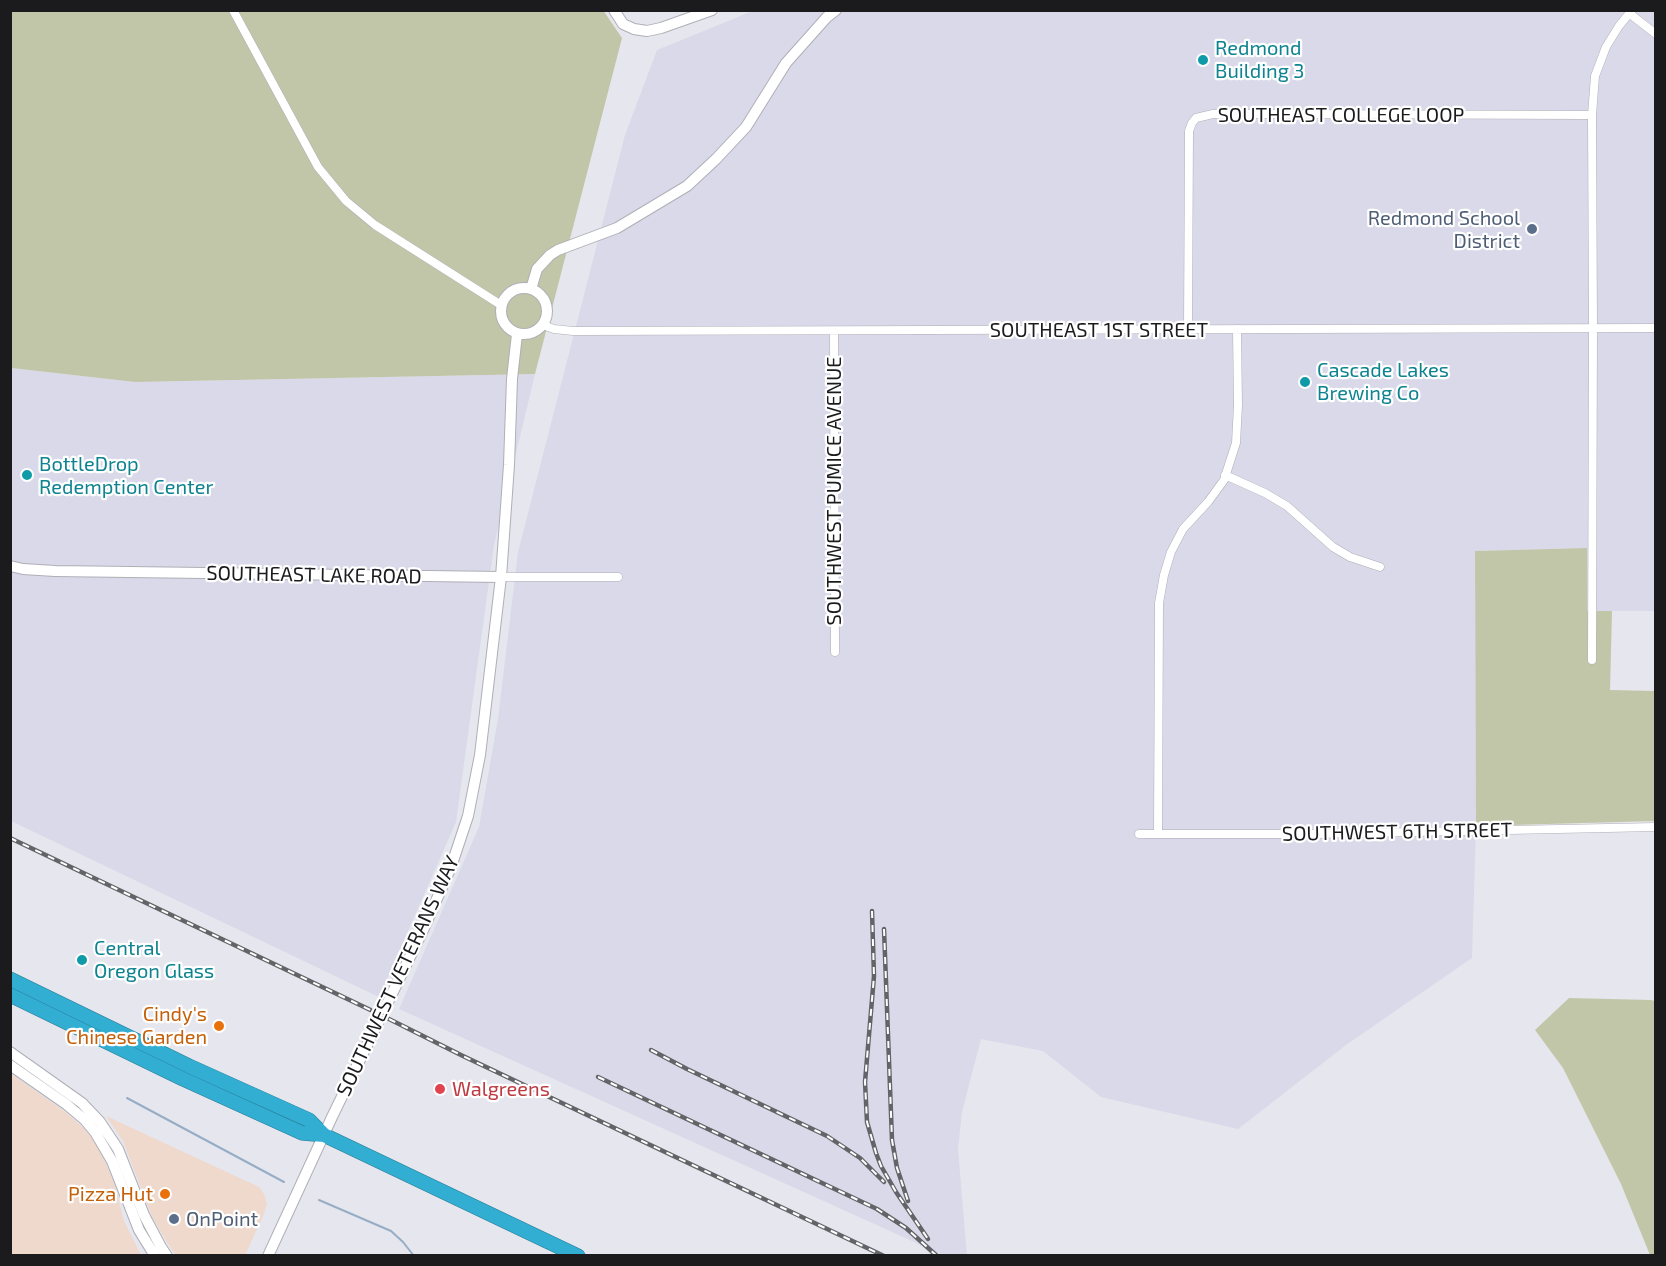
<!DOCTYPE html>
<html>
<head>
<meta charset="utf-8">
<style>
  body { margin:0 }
  #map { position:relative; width:1666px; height:1266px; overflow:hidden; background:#e6e6ee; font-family:"Exo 2",sans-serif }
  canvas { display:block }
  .frame { position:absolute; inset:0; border:12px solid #1b1b1e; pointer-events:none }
</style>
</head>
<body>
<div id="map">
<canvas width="1666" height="1266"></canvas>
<div class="frame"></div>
</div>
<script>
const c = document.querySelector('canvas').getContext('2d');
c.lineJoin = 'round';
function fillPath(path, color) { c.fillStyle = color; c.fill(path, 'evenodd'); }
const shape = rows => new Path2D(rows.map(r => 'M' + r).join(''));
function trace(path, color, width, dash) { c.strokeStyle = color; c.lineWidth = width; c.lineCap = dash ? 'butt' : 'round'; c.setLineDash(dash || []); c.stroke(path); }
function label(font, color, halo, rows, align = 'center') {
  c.font = font + ' "Exo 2",sans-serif'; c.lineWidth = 4.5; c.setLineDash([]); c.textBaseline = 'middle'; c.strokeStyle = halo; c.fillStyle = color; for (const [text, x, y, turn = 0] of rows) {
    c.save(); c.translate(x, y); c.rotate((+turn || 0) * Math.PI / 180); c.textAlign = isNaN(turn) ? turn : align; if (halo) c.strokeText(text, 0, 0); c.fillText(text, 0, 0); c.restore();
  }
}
const commercial = shape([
  [10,1073,64,1111,86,1130,101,1152,114,1183,124,1221,141,1255,11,1255],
  [106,1116,259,1187,264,1194,267,1204,263,1216,245,1255,176,1255,168,1244,152,1217,123,1141]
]);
const built = shape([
  [755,10,1655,11,1655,611,1587,611,1587,548,1475,551,1476,826,1472,958,1346,1045,1238,1129,1101,1097,1043,1051,981,1039,962,1112,958,1149,967,1256,943,1255,399,1009,479,827,498,719,518,552,625,135,657,50],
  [10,368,135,382,535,374,494,545,456,822,379,997,11,821]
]);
const green = shape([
  [603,10,622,38,535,374,135,382,11,368,11,11],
  [1587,548,1587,611,1612,611,1610,690,1655,691,1655,821,1476,826,1475,551],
  [1569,998,1651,1000,1655,1001,1655,1255,1650,1255,1621,1184,1563,1068,1535,1030]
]);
const stream = shape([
  [127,1098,284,1182],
  [319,1200,391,1231,403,1242,414,1256]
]);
const street = shape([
  [233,10,318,167,346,201,375,225,501,305],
  [1630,14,1656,34],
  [543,325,554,329,573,331,1656,328],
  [1188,329,1189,131,1192,123,1196,118,1213,114,1268,114,1592,115],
  [834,331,835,652],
  [1225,475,1265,493,1287,506,1333,547,1350,557,1380,567],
  [501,577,618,577],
  [1592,660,1593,328,1592,115,1595,76,1606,47,1619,26,1632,10],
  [1139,834,1315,834,1656,827],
  [1158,834,1159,603,1164,575,1171,552,1183,529,1208,502,1224,480,1236,443,1238,405,1237,329]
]);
const secondary = shape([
  [614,10,623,24,634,29,647,31,661,28,712,10],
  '501 311a23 23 0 1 1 46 0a23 23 0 1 1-46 0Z',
  [531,289,537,269,550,255,558,250,617,228,687,186,716,159,746,127,786,63,827,17,836,10],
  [10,566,23,569,55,571,501,577],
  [10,1052,82,1103,100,1122,118,1149,144,1215,161,1247,167,1256],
  [10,1065,66,1104,85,1120,95,1132,112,1161,139,1230,155,1256],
  [268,1256,332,1117,424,928,451,867,468,816,480,755,501,577,509,465,512,379,517,334]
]);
const highway = shape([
  [10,979,189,1066,309,1120,324,1135],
  [10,995,183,1079,302,1133,324,1135,578,1256]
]);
const rail = shape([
  [10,838,381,1015,463,1056,884,1256],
  [872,911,874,976,865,1082,867,1122,876,1153,881,1166,896,1192,928,1239],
  [884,929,892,1140,897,1168,908,1201],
  [651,1050,687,1069,827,1136,860,1158,884,1182],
  [598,1077,877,1209,906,1228,937,1256]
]);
const markers = [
  [1203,60,6,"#0f9aa8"],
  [1532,229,6,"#5c6f8a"],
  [1305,382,6,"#0f9aa8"],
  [27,475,6,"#0f9aa8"],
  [82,960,6,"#0f9aa8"],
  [219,1026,6,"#e8710a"],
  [440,1089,6,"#e0444e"],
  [165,1194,6,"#e8710a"],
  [174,1219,6,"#5c6f8a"]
];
const cultureNames = [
  ["Redmond",1215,48],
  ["Building 3",1215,71],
  ["Cascade Lakes",1317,370],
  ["Brewing Co",1317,393],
  ["BottleDrop",39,464],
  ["Redemption Center",39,487],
  ["Central",94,948],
  ["Oregon Glass",94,971]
];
const streetNames = [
  ["SOUTHEAST COLLEGE LOOP",1341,115],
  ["SOUTHEAST 1ST STREET",1099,330],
  ["SOUTHWEST PUMICE AVENUE",834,491,-90],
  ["SOUTHEAST LAKE ROAD",314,575,1],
  ["SOUTHWEST 6TH STREET",1397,832,-1],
  ["SOUTHWEST VETERANS WAY",398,976,-65]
];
const serviceNames = [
  ["Redmond School",1520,218],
  ["District",1520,241],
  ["OnPoint",186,1219,"left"]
];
const foodNames = [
  ["Cindy's",207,1014],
  ["Chinese Garden",207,1037],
  ["Pizza Hut",153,1194]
];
const healthNames = [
  ["Walgreens",452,1089]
];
fillPath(commercial, '#efd8cc');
fillPath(built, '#d9d9e9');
fillPath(green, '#c2c6a8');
trace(stream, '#96adc5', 2);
trace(street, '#afafb7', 9);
trace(secondary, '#afafb7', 12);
trace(highway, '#297b93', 15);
trace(street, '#fff', 8);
trace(secondary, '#fff', 10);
trace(highway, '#31aed2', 14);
trace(rail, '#636368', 4.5);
trace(rail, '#fff', 2, [7]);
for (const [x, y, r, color] of markers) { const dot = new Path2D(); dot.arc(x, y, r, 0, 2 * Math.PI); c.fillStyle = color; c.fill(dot); trace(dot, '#fff', 2); }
label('20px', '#0d838f', '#fff', cultureNames, 'left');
label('20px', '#1b1b1e', '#fff', streetNames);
label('20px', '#4e5e75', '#fff', serviceNames, 'right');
label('20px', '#c56008', '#fff', foodNames, 'right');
label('20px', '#be3a42', '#fff', healthNames, 'left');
</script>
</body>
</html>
